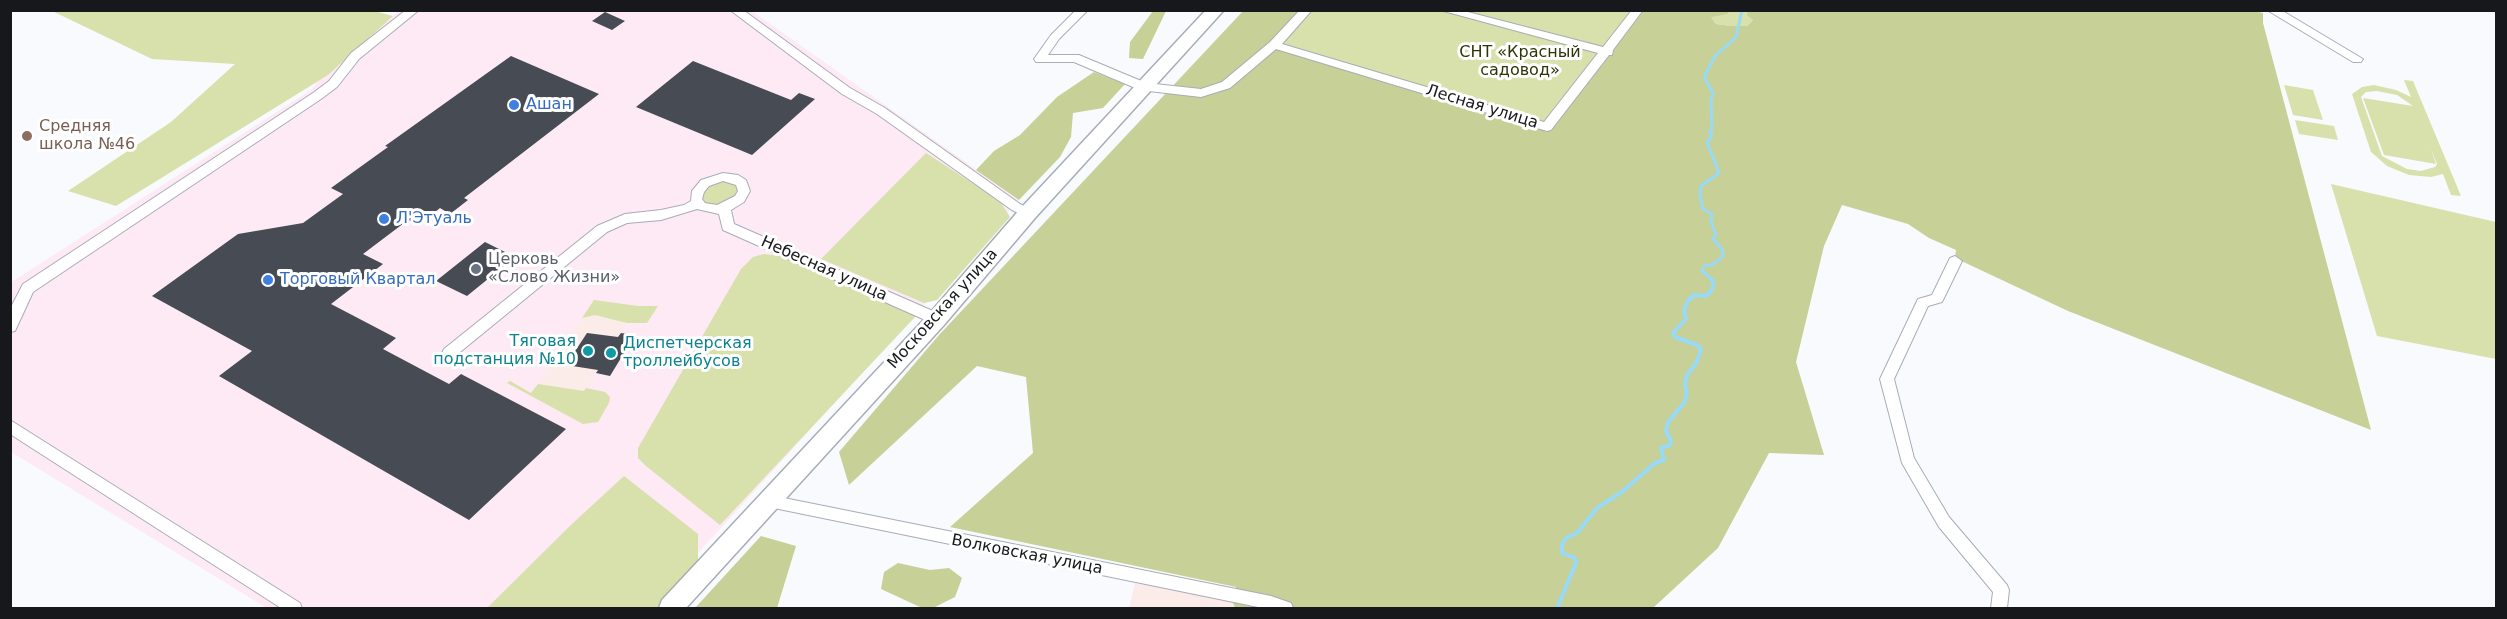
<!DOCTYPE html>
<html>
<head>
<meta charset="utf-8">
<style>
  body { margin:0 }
  #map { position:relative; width:2507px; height:619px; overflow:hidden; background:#f8fafe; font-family:"DejaVu Sans",sans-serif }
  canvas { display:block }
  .frame { position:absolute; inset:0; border:12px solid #16181b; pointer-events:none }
</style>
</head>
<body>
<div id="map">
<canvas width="2507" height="619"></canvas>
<div class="frame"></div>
</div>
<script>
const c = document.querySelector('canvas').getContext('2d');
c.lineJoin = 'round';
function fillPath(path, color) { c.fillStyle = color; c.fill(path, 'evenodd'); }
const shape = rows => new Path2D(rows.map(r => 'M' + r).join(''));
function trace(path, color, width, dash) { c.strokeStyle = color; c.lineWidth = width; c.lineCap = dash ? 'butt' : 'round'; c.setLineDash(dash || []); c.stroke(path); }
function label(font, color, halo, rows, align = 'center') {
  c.font = font + ' "DejaVu Sans",sans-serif'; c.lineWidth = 6; c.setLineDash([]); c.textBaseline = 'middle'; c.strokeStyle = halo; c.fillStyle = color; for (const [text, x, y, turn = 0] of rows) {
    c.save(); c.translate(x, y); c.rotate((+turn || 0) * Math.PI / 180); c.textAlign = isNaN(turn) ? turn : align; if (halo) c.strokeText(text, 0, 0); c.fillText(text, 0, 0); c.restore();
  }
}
const commercial = shape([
  [399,11,752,11,1019,200,700,551,653,608,267,608,11,452,10,283,311,90,338,57]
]);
const industrial = shape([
  [594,300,638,306,584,391,538,384],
  [1135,583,1232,600,1235,608,1129,608]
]);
const green = shape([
  [371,10,393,16,328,75,116,206,68,191,171,122,235,64,152,59,52,11],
  [1302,11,1633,11,1542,123,1269,45],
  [1729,11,1748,11,1748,15,1753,20,1747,26,1731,26,1716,24,1710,16,1728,14],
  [2404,80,2413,81,2461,196,2451,195,2443,174,2431,177,2409,175,2387,166,2371,152,2352,94,2362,87,2374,85,2396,90,2411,97],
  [2377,91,2397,95,2413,106,2363,98,2384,155,2436,164,2431,149,2437,164,2435,167,2421,171,2407,169,2382,156,2361,97,2366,92],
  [2284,85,2313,90,2323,120,2293,115],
  [2295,120,2334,126,2338,140,2299,134],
  [926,153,1000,201,1010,217,937,300,924,303,821,259],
  [718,181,728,181,736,183,739,189,738,195,732,201,713,206,705,204,701,198,703,191],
  [2331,184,2496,222,2496,359,2377,336],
  [764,254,780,256,916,316,720,525,646,466,638,458,638,448,741,269,753,257],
  [594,300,638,306,658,306,647,323,627,323,595,315,582,318],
  [510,381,531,393,538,384,584,391,586,388,605,392,610,397,609,403,598,422,583,424,507,383],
  [624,476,698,534,698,560,659,608,487,608,572,524]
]);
const forest = shape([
  [1244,10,1302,11,1269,44,1542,123,1633,11,1729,11,1728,14,1711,17,1716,24,1731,26,1747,26,1753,20,1747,15,1748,10,2249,10,2263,13,2263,23,2371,430,2068,311,1955,258,1956,250,1929,238,1908,224,1842,205,1824,246,1796,362,1824,455,1769,453,1718,548,1653,608,1235,608,1232,600,1236,587,950,527,1033,453,1026,377,977,366,849,485,839,452,939,335],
  [1153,11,1166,11,1143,59,1129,58,1130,42],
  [1094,72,1125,84,1103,108,1073,113,1071,137,1060,157,1019,200,976,170,994,151,1020,135,1057,97],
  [761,536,796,546,777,608,695,608],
  [898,563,930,570,949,568,962,578,955,597,933,608,922,608,881,589,884,572]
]);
const streamFar1 = shape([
  [1713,280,1702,271,1704,266,1714,264,1723,256,1722,249,1713,239,1716,235,1711,222,1712,214,1703,209,1700,196,1701,186,1719,173,1707,142,1712,137,1709,132,1712,130,1711,100,1713,93,1704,77,1715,56,1736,37,1742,10]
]);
const stream = shape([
  [1557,608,1576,563,1575,558,1562,553,1562,544,1566,538,1577,533,1597,508,1623,491,1655,463,1664,460,1661,448,1670,445,1671,441,1666,431,1668,422,1684,403,1687,395,1685,385,1687,375,1697,362,1701,349,1697,345,1675,337,1673,333,1686,319,1684,310,1688,301,1694,295,1705,296,1710,293,1714,284,1711,279]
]);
const building = shape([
  [605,12,625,21,612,30,592,21],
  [511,56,599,94,464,198,468,200,450,214,440,208,419,225,408,220,363,254,383,264,331,304,396,338,383,349,449,384,461,374,566,429,469,520,219,376,252,351,152,296,238,234,303,223,343,194,331,188,388,147,385,146],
  [693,61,791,100,799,93,815,99,752,155,636,107],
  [485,242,515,257,467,296,436,281],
  [587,333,618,337,621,333,635,335,610,376,596,373,598,370,566,365]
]);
const minor = shape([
  [406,10,419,10,359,59,337,87,321,99,33,292,15,331,10,332,10,309,23,284,313,93,329,81,351,53,406,10],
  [730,10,743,10,850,88,885,108,1020,204,1032,210,1034,213,1032,216,1028,218,1012,210,877,114,842,94,730,10],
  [1076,10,1088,10,1059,39,1048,55,1079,55,1146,83,1201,89,1222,82,1270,42,1300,10,1312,10,1282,44,1544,122,1598,53,1440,10,1460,10,1603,47,1632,10,1643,10,1613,50,1612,55,1609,55,1551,130,1547,131,1276,49,1230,88,1201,97,1140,90,1074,62,1036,62,1034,59,1051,35,1076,10],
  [2267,10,2281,10,2363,59,2361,62,2353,62,2267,10],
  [723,173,738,175,746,180,750,191,744,202,731,210,734,224,942,315,944,319,942,323,932,323,723,230,719,214,697,209,661,220,627,223,607,232,454,357,444,357,442,353,444,349,597,226,625,214,661,210,684,205,691,201,692,191,701,180,723,173],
  [723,181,736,185,738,191,735,196,717,205,705,203,702,199,704,192,709,186,723,181],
  [1955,256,1962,261,1944,298,1942,302,1928,306,1894,379,1914,458,1949,517,2007,585,2009,590,2007,608,1991,608,1993,592,1939,527,1902,463,1880,379,1918,299,1932,295,1950,258,1955,256],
  [10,420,300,603,302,608,281,608,10,434,10,420],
  [769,495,1271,596,1291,603,1293,608,1263,608,769,507,764,506,761,501,764,496,769,495]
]);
const primary = shape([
  [1206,10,1224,10,1035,218,944,325,686,608,659,608,662,600,930,313,1021,208,1206,10]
]);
const markers = [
  [514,105,6,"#3f7fe0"],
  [27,136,6,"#8d6e63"],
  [384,219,6,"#3f7fe0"],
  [476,269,6,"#6b7280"],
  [268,280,6,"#3f7fe0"],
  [588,351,6,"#0f9aa8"],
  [611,353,6,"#0f9aa8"]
];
const parkNames = [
  ["СНТ «Красный",1520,53],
  ["садовод»",1520,71]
];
const shopNames = [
  ["Ашан",526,105],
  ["Л'Этуаль",396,219],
  ["Торговый Квартал",280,280]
];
const streetNames = [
  ["Лесная улица",1482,107,17],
  ["Небесная улица",824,269,24],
  ["Московская улица",943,309,-48],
  ["Волковская улица",1027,555,11]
];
const educationNames = [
  ["Средняя",39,127],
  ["школа №46",39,145]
];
const worshipNames = [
  ["Церковь",488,260],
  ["«Слово Жизни»",488,278]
];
const cultureNames = [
  ["Тяговая",576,342],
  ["подстанция №10",576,360],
  ["Диспетчерская",623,344,"left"],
  ["троллейбусов",623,362,"left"]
];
fillPath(commercial, '#fdeaf4');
fillPath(industrial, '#fcece9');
fillPath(green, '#d8e0ac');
fillPath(forest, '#c7d096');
trace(streamFar1, '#98daf7', 3);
trace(stream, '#98daf7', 4);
fillPath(building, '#464b54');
trace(minor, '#a7adb7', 2);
trace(primary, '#a7adb7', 3);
fillPath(minor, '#fff');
fillPath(primary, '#fff');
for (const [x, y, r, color] of markers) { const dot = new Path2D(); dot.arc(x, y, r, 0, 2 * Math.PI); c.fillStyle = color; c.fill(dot); trace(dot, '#fff', 2); }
label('16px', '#303507', '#fff', parkNames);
label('16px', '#366cbe', '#fff', shopNames, 'left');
label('16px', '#16181b', '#fff', streetNames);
label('16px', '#785e54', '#fff', educationNames, 'left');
label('16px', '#5b616d', '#fff', worshipNames, 'left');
label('16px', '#0d838f', '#fff', cultureNames, 'right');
</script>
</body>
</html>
